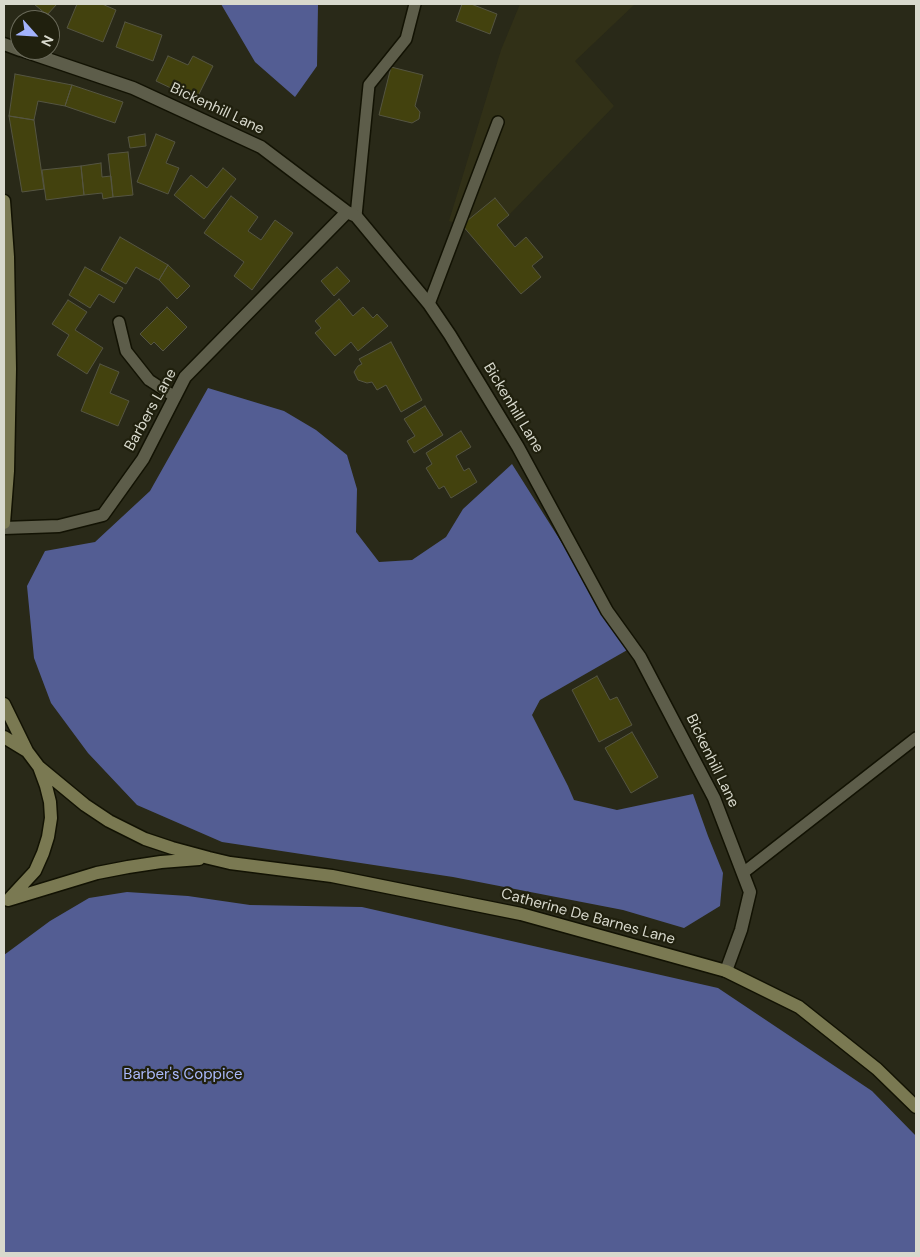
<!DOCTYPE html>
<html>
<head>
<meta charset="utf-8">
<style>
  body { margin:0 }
  #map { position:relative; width:920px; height:1257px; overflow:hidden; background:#292918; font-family:"DM Sans",sans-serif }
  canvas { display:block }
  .frame { position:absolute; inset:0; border:5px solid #d8d9cd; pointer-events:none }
  .north { position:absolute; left:10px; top:10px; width:50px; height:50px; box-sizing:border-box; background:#20200e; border:1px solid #6a6a5a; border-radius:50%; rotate:116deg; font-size:14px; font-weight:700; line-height:20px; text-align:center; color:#d8d9cd }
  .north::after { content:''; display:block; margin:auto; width:18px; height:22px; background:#a2b2fd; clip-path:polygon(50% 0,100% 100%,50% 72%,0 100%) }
</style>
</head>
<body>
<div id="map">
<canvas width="920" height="1257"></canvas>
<div class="frame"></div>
<div class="north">N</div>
</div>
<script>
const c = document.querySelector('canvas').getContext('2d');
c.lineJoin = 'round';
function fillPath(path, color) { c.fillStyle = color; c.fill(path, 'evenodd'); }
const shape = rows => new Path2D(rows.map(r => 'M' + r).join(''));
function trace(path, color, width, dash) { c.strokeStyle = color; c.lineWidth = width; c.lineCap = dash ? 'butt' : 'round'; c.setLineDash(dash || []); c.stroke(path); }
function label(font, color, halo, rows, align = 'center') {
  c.font = font + ' "DM Sans",sans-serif'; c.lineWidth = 4.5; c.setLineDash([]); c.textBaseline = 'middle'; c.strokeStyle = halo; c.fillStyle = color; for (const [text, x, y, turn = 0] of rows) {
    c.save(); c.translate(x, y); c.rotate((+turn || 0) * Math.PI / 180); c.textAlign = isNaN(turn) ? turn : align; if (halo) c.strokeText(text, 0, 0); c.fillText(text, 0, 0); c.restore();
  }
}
const built = shape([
  [520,4,635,4,575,61,614,106,509,215,495,198,462,225,449,221,501,50]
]);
const forest = shape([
  [221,4,322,4,318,5,317,66,295,97,255,62],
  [208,388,284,411,316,430,347,455,357,489,356,532,379,562,412,560,446,537,463,509,512,464,629,649,540,700,532,715,568,786,574,800,617,810,693,794,708,836,723,873,720,906,684,928,623,910,453,877,222,842,137,805,88,753,51,703,34,658,27,586,45,551,95,542,150,491],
  [127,892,188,896,250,905,362,907,718,988,872,1091,916,1136,916,1253,4,1253,4,955,50,921,89,898]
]);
const building = shape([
  [34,4,57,4,47,15,34,4],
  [77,4,102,4,116,10,103,42,67,28,77,4],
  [462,4,471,4,497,14,490,34,456,21,462,4],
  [125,22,162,35,153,61,116,47,125,22],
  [168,56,188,65,193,56,213,66,196,100,156,81,168,56],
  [391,67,423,75,415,106,420,112,419,119,412,123,379,115,391,67],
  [15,74,72,85,65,106,38,101,34,120,9,116,15,74],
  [72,85,123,102,115,123,65,106,72,85],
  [9,116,34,120,44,189,22,192,9,116],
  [145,134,146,146,130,148,128,137,145,134],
  [156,134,175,142,166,163,179,168,168,194,137,182,156,134],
  [128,152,133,195,113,197,108,154,128,152],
  [101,163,102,177,111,176,113,197,103,199,102,193,84,195,81,166,101,163],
  [81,166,84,195,46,200,42,170,81,166],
  [223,168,236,179,204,219,174,195,191,175,207,188,223,168],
  [231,196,258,217,248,231,261,240,275,220,293,233,252,290,234,276,244,262,204,233,231,196],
  [495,198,509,215,497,225,515,247,526,237,543,257,532,266,541,277,521,294,462,225,495,198],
  [120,237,168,265,159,280,136,267,126,284,101,270,120,237],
  [168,265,190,286,177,299,159,280,168,265],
  [85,267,123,288,114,303,99,294,90,308,69,295,85,267],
  [337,267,350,281,334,296,321,281,337,267],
  [339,299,353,316,363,307,373,318,377,314,388,326,358,351,351,342,335,356,315,333,321,328,315,321,339,299],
  [68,300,87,312,75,330,103,348,87,374,57,355,69,335,52,324,68,300],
  [167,307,187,327,163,351,154,342,151,345,140,334,167,307],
  [391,342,422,400,401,412,386,385,377,390,372,382,367,383,358,380,354,372,358,366,362,364,359,359,391,342],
  [100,364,119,372,110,393,129,401,118,426,81,411,100,364],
  [425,406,443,435,414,453,407,441,415,436,404,419,425,406],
  [461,431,471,447,456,456,464,471,469,468,477,482,451,498,444,486,439,489,426,468,432,464,426,453,461,431],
  [597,676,610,700,617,697,632,725,599,742,572,690,597,676],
  [632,732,658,777,631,793,605,748,632,732]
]);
const lane = shape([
  [356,216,369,85,406,39,415,4],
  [429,304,498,122],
  [119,322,126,351,149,380,175,397],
  [743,873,916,738]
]);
const street = shape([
  [4,44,20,50],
  [21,50,133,88,261,147,347,212,356,216,429,304,450,335,518,447,607,611,640,657,714,798,750,892,741,930,726,971],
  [4,528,59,526,103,515,143,459,185,377,347,212]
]);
const secondary = shape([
  [4,201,8,257,10,369,8,471,4,523],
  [4,704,27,751],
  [4,737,27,751,39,767,46,786,50,802,51,818,48,837,43,853,35,871,10,898],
  [39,767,85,805,109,821,145,839,172,848,209,858,230,863,332,876,521,914,726,971,799,1007,877,1069,916,1107],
  [8,900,97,873,128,867,161,862,199,859]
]);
const streetNames = [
  ["Bickenhill Lane",217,109,25],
  ["Bickenhill Lane",513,408,59],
  ["Barbers Lane",151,410,-61],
  ["Bickenhill Lane",712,761,64],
  ["Catherine De Barnes Lane",588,917,15]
];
const parkNames = [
  ["Barber's Coppice",183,1075]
];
fillPath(built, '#313017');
fillPath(forest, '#535d93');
fillPath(building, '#43420e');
trace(building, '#555542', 1);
trace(lane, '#121203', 14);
trace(street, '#121203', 15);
trace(secondary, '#121203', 15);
trace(lane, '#5d5d4a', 11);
trace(street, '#5d5d4a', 12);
trace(secondary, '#7a7952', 12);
label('15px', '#d8d9cd', '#20200e', streetNames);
label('15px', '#abbafb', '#20200e', parkNames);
</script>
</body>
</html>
